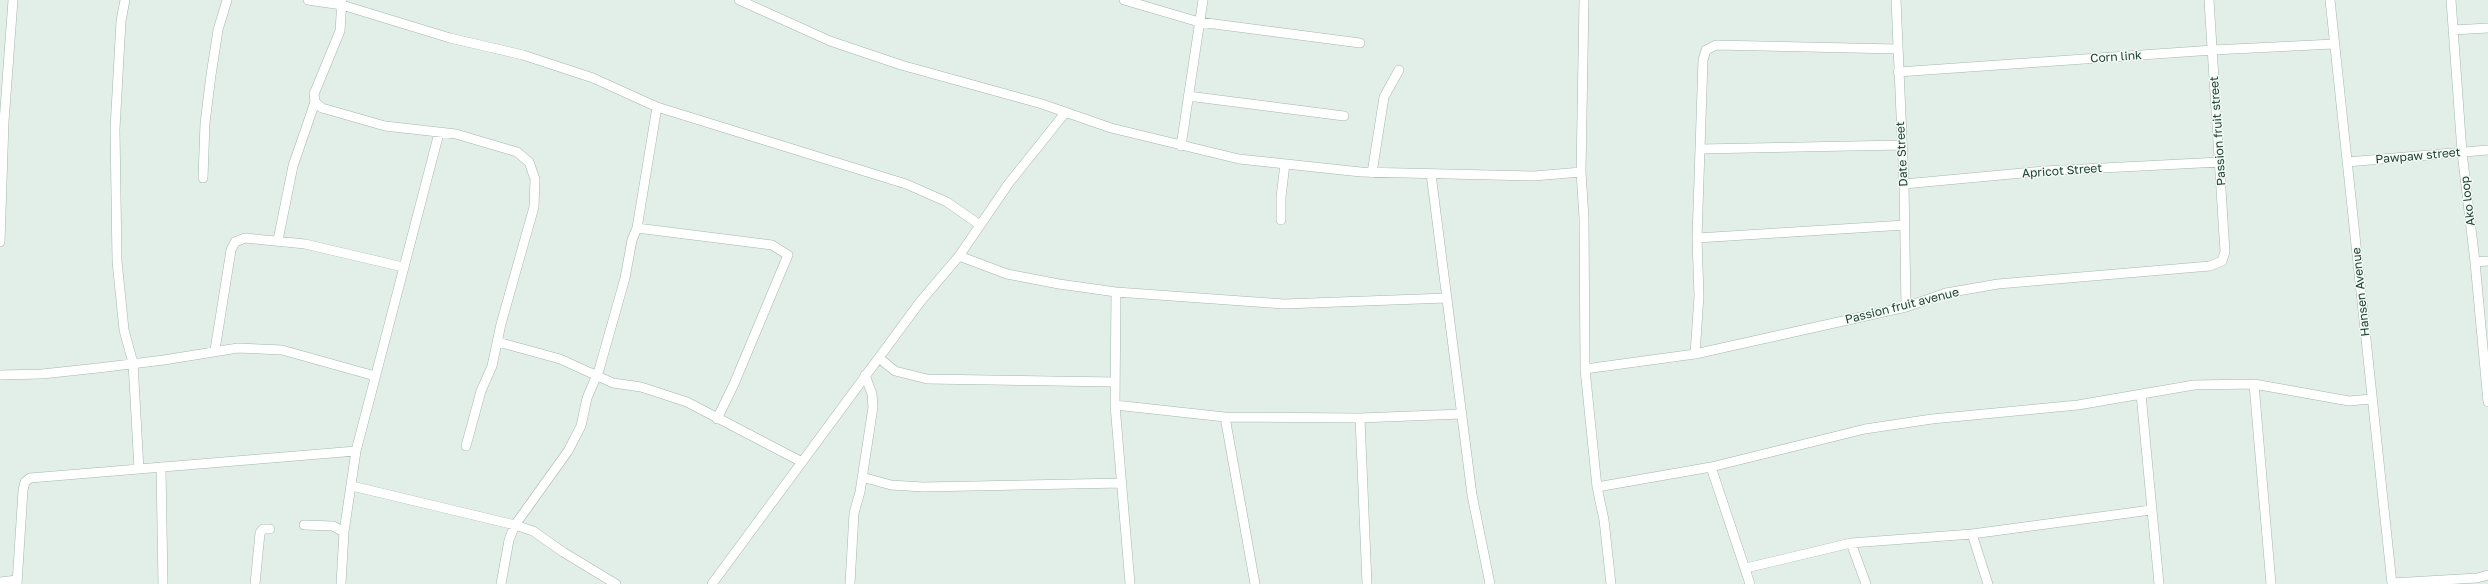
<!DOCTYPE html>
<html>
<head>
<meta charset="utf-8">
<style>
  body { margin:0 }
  canvas { display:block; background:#e2eee8 }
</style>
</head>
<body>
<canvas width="2488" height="584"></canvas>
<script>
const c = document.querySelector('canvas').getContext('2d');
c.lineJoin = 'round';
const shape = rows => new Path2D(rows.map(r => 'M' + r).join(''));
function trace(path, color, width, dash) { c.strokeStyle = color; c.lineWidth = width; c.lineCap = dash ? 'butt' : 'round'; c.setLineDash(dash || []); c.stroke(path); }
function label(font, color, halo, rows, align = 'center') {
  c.font = font + ' "Golos Text",sans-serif'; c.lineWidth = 3; c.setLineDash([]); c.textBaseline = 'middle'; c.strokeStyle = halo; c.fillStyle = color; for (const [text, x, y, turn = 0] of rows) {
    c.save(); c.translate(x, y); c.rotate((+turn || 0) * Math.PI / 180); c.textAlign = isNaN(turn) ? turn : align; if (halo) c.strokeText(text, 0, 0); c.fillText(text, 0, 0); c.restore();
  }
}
const street = shape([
  [125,0,121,21,115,129,117,261,124,330,133,363,139,469],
  [308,0,342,5,450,38,523,55,593,78,657,107,906,184,947,202,980,225],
  [739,0,830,41,901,65,1042,104,1111,128,1239,159,1361,172,1534,176,1581,172],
  [1124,0,1199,22,1360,43],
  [1584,0,1581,172,1584,218,1585,369,1597,487,1604,520,1611,584],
  [1896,0,1904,184,1906,307],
  [2330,0,2392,584],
  [2451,0,2462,152,2475,262,2488,402],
  [2453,30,2488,28],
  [1898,72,2213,50,2334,44],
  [1188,96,1344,116],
  [315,102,322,108,385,126,456,134,517,152,529,162,535,179,534,207,501,324,492,366,481,391,466,446],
  [1181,146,1203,0],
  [1700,149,1902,145],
  [2347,162,2488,150],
  [1372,173,1384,97,1399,70],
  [1431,174,1472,495,1490,584],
  [203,178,205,123,211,75,218,30,227,0],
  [1904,184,2044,171,2220,162],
  [1281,220,1281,197,1285,164],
  [637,228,772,245,788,255,734,384,717,419],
  [1697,238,1905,225],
  [278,240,293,166,315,102,314,94,340,31,342,0],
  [0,242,4,122,13,0],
  [959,256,1007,274,1059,284,1116,292,1284,304,1447,298],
  [2475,262,2488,261],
  [1116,292,1115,405,1130,584],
  [498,342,560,359,613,383,641,387,687,402,802,462],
  [215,350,231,250,235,242,245,238,305,244,403,267],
  [1695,354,1699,296,1697,238,1703,60,1706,50,1716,45,1897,49],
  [879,358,895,371,927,379,1115,382],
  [1585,369,1695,354,1906,307,1946,293,1998,284,2210,266,2222,261,2225,252,2209,0],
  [0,375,42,374,98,368,164,360,238,348,282,350,375,376],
  [2254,384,2271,584],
  [2141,394,2159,584],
  [1115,405,1225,417,1360,418,1462,414],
  [1225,417,1255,584],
  [1360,418,1367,584],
  [161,467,163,584],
  [1711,467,1750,584],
  [862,477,891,485,923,487,1122,483],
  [352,486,515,525,533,531,563,552,616,584],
  [1597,487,1711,467,1865,429,1932,419,2078,405,2194,385,2254,384,2349,401,2371,399],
  [304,525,333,526,344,532],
  [1972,534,1988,584],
  [1851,543,1866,584],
  [1746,568,1851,543,1972,534,2151,510],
  [0,582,17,580],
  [2392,583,2477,578,2488,575],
  [17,584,23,490,25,482,30,478,356,451],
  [255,584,260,533,263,529,270,529],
  [341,584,344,532,356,451,439,133],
  [501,584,509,540,515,525,568,451,581,426,587,398,599,370,625,278,632,240,637,228,657,107],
  [712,584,920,302,959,256,1009,183,1065,113],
  [850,584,854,513,860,492,873,407,872,394,865,375]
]);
const streetNames = [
  ["Corn link",2116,57,-4],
  ["Passion fruit street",2218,131,-94],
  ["Date Street",1902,154,-93],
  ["Pawpaw street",2418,156,-5],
  ["Apricot Street",2062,171,-4],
  ["Ako loop",2468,201,-97],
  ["Hansen Avenue",2361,292,-96],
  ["Passion fruit avenue",1902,306,-14]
];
trace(street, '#a4b7af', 10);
trace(street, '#fff', 9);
label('12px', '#204235', '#f3faf6', streetNames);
</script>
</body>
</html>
